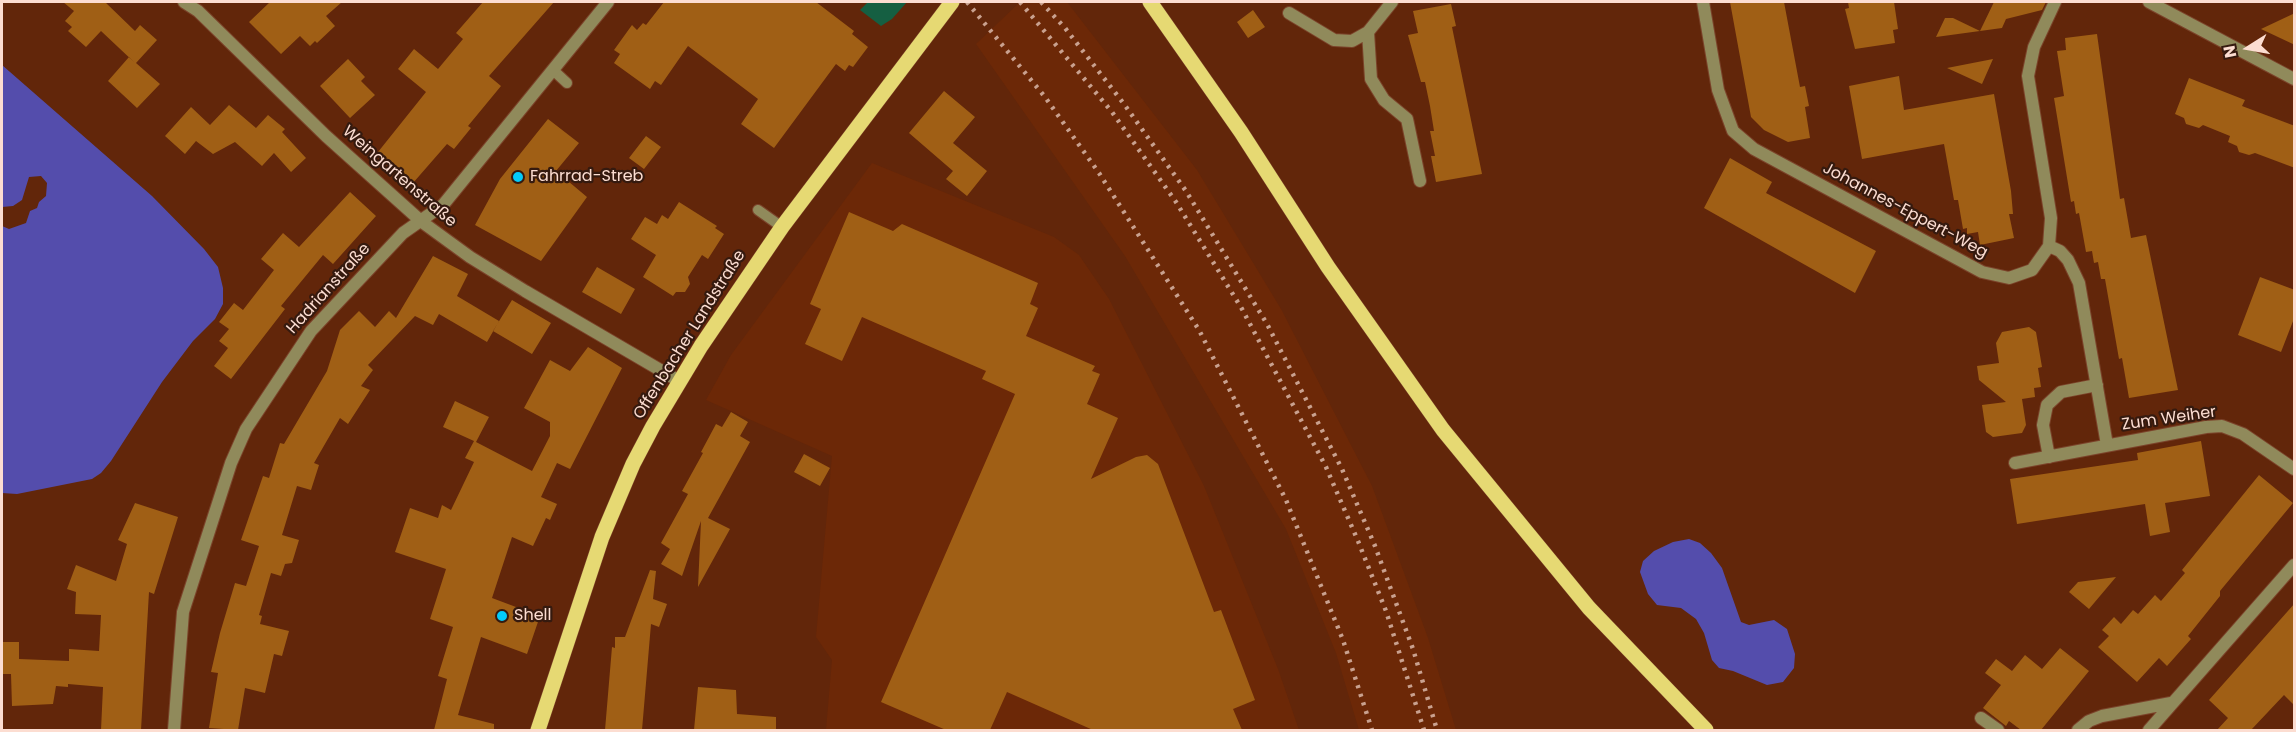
<!DOCTYPE html>
<html>
<head>
<meta charset="utf-8">
<style>
  body { margin:0 }
  #map { position:relative; width:2296px; height:732px; overflow:hidden; background:#62260a; font-family:Poppins,sans-serif }
  canvas { display:block }
  .frame { position:absolute; inset:0; border:3px solid #fcddd1; pointer-events:none }
  .north { position:absolute; left:2218px; top:18px; width:60px; height:60px; -webkit-text-stroke:4px #351a0f; paint-order:stroke; rotate:259deg; font-size:16px; font-weight:700; line-height:24px; text-align:center; color:#fcddd1 }
  .north::after { content:''; display:block; margin:auto; width:21px; height:27px; background:#fcddd1; clip-path:polygon(50% 0,100% 100%,50% 72%,0 100%) }
</style>
</head>
<body>
<div id="map">
<canvas width="2296" height="732"></canvas>
<div class="frame"></div>
<div class="north">N</div>
</div>
<script>
const c = document.querySelector('canvas').getContext('2d');
c.lineJoin = 'round';
function fillPath(path, color) { c.fillStyle = color; c.fill(path, 'evenodd'); }
const shape = rows => new Path2D(rows.map(r => 'M' + r).join(''));
function trace(path, color, width, dash) { c.strokeStyle = color; c.lineWidth = width; c.lineCap = dash ? 'butt' : 'round'; c.setLineDash(dash || []); c.stroke(path); }
function label(font, color, halo, rows, align = 'center') {
  c.font = font + ' Poppins,sans-serif'; c.lineWidth = 4.5; c.setLineDash([]); c.textBaseline = 'middle'; c.strokeStyle = halo; c.fillStyle = color; for (const [text, x, y, turn = 0] of rows) {
    c.save(); c.translate(x, y); c.rotate((+turn || 0) * Math.PI / 180); c.textAlign = isNaN(turn) ? turn : align; if (halo) c.strokeText(text, 0, 0); c.fillText(text, 0, 0); c.restore();
  }
}
const built = shape([
  [1020,2,1067,2,1197,170,1281,309,1372,486,1428,638,1456,730,1359,730,1336,653,1286,529,1125,256,976,44],
  [872,163,1054,237,1079,255,1109,299,1204,486,1278,669,1299,730,826,730,832,660,816,637,832,456,706,400,731,355]
]);
const green = shape([
  [868,2,907,2,892,19,881,26,860,10]
]);
const water = shape([
  [2,65,152,196,204,249,218,267,223,288,223,304,215,319,193,341,162,382,111,461,101,473,92,479,17,494,2,493,2,226,9,229,26,223,30,211,37,208,39,202,46,196,47,183,41,176,29,177,22,200,13,206,2,207],
  [1689,539,1700,543,1711,553,1722,568,1741,622,1749,625,1774,620,1787,629,1795,654,1794,668,1783,682,1767,685,1733,671,1719,668,1712,660,1704,633,1696,619,1681,608,1657,605,1648,594,1640,572,1643,561,1654,551,1673,542]
]);
const building = shape([
  [63,2,105,2,135,31,140,25,157,40,136,63,160,84,137,108,108,81,129,57,135,63,101,31,86,47,68,31,72,27,65,21,74,11],
  [270,2,342,2,326,16,335,26,317,43,315,41,310,46,300,36,281,54,249,22],
  [483,2,554,2,489,76,501,86,468,126,471,128,454,149,447,144,413,183,378,152,426,92,398,69,414,49,438,69,463,39,456,33],
  [664,2,816,2,854,31,852,34,868,47,853,67,849,65,845,71,836,64,774,148,741,124,758,99,688,46,661,85,655,81,650,89,614,63,620,54,614,50,632,25,637,30,643,23,646,25],
  [1730,2,1784,2,1800,87,1805,86,1809,106,1805,107,1810,138,1788,142,1764,130,1751,117],
  [1848,2,1894,2,1898,29,1893,30,1895,43,1855,49,1845,9,1849,8],
  [1994,2,2046,2,2042,10,2006,19,2002,28,1936,37,1945,18,1953,18,1980,31],
  [1451,4,1456,26,1452,27,1482,174,1436,182,1431,156,1435,156,1430,131,1434,131,1430,106,1425,82,1421,82,1408,35,1418,33,1413,11],
  [1253,10,1265,27,1248,38,1237,22],
  [2295,13,2295,45,2261,29],
  [2097,34,2120,199,2124,198,2131,238,2146,235,2178,390,2129,398,2122,358,2119,359,2105,279,2101,279,2098,262,2094,263,2092,251,2086,252,2079,213,2076,214,2074,201,2071,202,2054,98,2064,96,2057,51,2066,50,2065,38],
  [348,59,365,77,361,81,375,95,350,118,320,86],
  [1993,59,1982,84,1947,68],
  [1899,76,1904,110,1994,94,2011,191,2013,214,2009,214,2014,238,1980,245,1978,232,1967,234,1967,228,1963,229,1958,200,1954,200,1944,144,1862,159,1849,86],
  [2189,78,2245,100,2242,106,2295,126,2295,168,2255,153,2249,155,2239,152,2237,146,2228,142,2230,136,2203,125,2199,128,2186,124,2184,118,2175,114],
  [944,91,975,117,953,143,987,171,967,196,946,179,953,171,909,133],
  [229,105,256,128,268,115,285,129,282,132,306,158,291,172,274,153,262,166,235,142,213,154,196,141,185,154,165,136,191,107,210,125],
  [548,119,579,143,556,171,587,197,541,261,475,225,500,179],
  [646,136,661,147,644,169,629,158],
  [1730,158,1772,182,1766,193,1876,251,1855,293,1704,208],
  [350,192,376,216,333,264,323,255,281,306,285,309,231,379,214,366,228,348,219,341,229,329,219,322,234,303,243,310,274,270,261,259,283,233,299,247],
  [679,202,717,226,715,228,724,234,708,259,702,255,688,277,690,284,685,292,676,292,673,296,643,277,656,255,631,239,645,217,657,224,662,215,668,219],
  [849,212,893,231,902,224,1038,283,1030,304,1038,308,1026,336,1095,366,1092,371,1100,374,1087,404,1118,418,1091,479,1136,457,1147,455,1158,464,1214,612,1221,610,1255,700,1233,709,1242,730,1093,730,1007,692,990,730,946,730,881,702,1015,394,982,379,986,371,862,317,842,361,805,344,821,309,810,304],
  [433,256,468,274,457,296,499,321,487,342,439,314,433,325,415,316,368,365,373,370,361,386,370,390,348,424,340,418,314,463,319,465,311,490,297,486,282,535,299,540,292,563,285,564,281,576,271,573,259,615,262,616,260,624,289,631,282,656,274,654,265,693,245,688,238,730,209,728,218,673,211,672,220,633,235,583,246,586,259,546,241,540,263,476,269,478,280,443,284,444,327,371,340,330,359,311,375,327,389,311,396,318],
  [597,267,635,289,621,314,582,292],
  [2260,277,2295,290,2295,316,2281,352,2238,335],
  [512,300,551,323,532,354,493,331],
  [2029,327,2036,332,2042,367,2038,368,2041,387,2034,388,2035,397,2022,399,2026,425,2022,433,1993,437,1986,432,1982,405,2006,402,1979,380,1977,366,1999,363,1996,343,2002,332],
  [588,347,622,368,570,469,557,463,541,497,557,504,550,520,546,518,533,546,512,537,492,598,540,616,527,654,481,637,458,715,494,724,494,730,434,730,447,679,438,676,453,627,430,619,446,569,395,552,410,508,438,518,442,505,451,510,474,462,465,458,474,441,443,427,455,401,489,417,476,442,532,471,550,436,550,422,524,408,550,360,570,371],
  [731,412,748,422,740,436,750,442,708,518,730,529,698,587,701,521,682,576,661,564,670,549,661,543,688,494,682,491,703,453,701,452,716,424,722,427],
  [2201,441,2210,496,2165,503,2170,532,2150,536,2145,504,2017,524,2010,479,2138,460,2137,453],
  [804,454,830,468,820,486,794,472],
  [2259,475,2293,503,2220,591,2220,596,2188,636,2191,639,2167,666,2159,658,2137,682,2098,647,2109,636,2102,630,2114,617,2121,624,2133,610,2138,614,2155,595,2161,601,2185,573,2182,570],
  [135,503,178,517,154,594,149,592,141,730,101,730,103,687,68,684,68,687,56,686,53,704,12,706,11,674,2,674,2,642,19,642,19,659,69,661,69,649,99,651,101,615,75,614,76,592,67,589,76,565,116,581,127,544,118,540],
  [650,570,656,571,653,599,667,604,659,627,651,624,642,730,605,730,612,647,615,648,615,637,625,637],
  [2116,577,2089,609,2069,592,2078,582],
  [2295,603,2295,706,2284,695,2251,730,2217,730,2228,718,2209,700],
  [2060,648,2089,671,2041,730,2021,730,2009,721,2006,726,1983,708,2001,685,1985,673,1996,659,2012,671,2025,655,2042,669],
  [698,687,736,690,737,714,776,717,776,730,694,730]
]);
const service = shape([
  [553,70,567,83],
  [758,210,782,227]
]);
const minor = shape([
  [184,2,198,11,326,136,422,222,470,257,525,291,679,381],
  [1703,2,1718,90,1733,131,1754,149,1982,272,2009,278,2032,270,2049,246,2051,218,2028,76,2034,47,2055,2],
  [2149,2,2294,79],
  [1289,13,1334,40,1352,41,1368,32,1392,2],
  [1368,32,1371,79,1384,100,1407,119,1420,181],
  [2049,246,2060,251,2068,260,2079,283,2107,445],
  [2049,457,2043,425,2047,405,2061,392,2097,385],
  [2015,463,2206,427,2222,426,2243,434,2294,469],
  [1981,718,1998,730],
  [174,730,183,612,231,463,246,429,311,331,403,233,443,205,608,2],
  [2078,730,2089,721,2102,716,2171,703],
  [2149,730,2294,565]
]);
const primary = shape([
  [1150,2,1241,132,1328,267,1443,430,1589,608,1706,730],
  [538,730,602,537,633,464,653,426,701,346,782,227,952,2]
]);
const rail = shape([
  [967,2,1045,97,1099,173,1199,330,1286,500,1343,640,1372,730],
  [1020,2,1112,112,1176,202,1242,309,1326,467,1358,541,1386,611,1424,730],
  [1041,2,1065,28,1124,104,1186,191,1267,324,1342,469,1375,546,1413,649,1437,730]
]);
const markers = [
  [518,177,6,"#04cbf9"],
  [502,616,6,"#04cbf9"]
];
const streetNames = [
  ["Weingartenstraße",399,177,41],
  ["Johannes-Eppert-Weg",1905,211,28],
  ["Hadrianstraße",329,289,-48],
  ["Offenbacher Landstraße",690,335,-58],
  ["Zum Weiher",2169,419,-8]
];
const poiNames = [
  ["Fahrrad-Streb",530,177],
  ["Shell",514,616]
];
fillPath(built, '#6c2807');
fillPath(green, '#155f42');
fillPath(water, '#544dac');
fillPath(building, '#a05f15');
trace(service, '#7b432a', 12);
trace(minor, '#7b432a', 14);
trace(primary, '#7b432a', 16);
trace(service, '#908a5b', 10);
trace(minor, '#908a5b', 12);
trace(primary, '#e6d973', 15);
trace(rail, '#c9a18f', 4.5, [3, 6]);
for (const [x, y, r, color] of markers) { const dot = new Path2D(); dot.arc(x, y, r, 0, 2 * Math.PI); c.fillStyle = color; c.fill(dot); trace(dot, '#351a0f', 2); }
label('16px', '#fcddd1', '#351a0f', streetNames);
label('16px', '#fcddd1', '#351a0f', poiNames, 'left');
</script>
</body>
</html>
